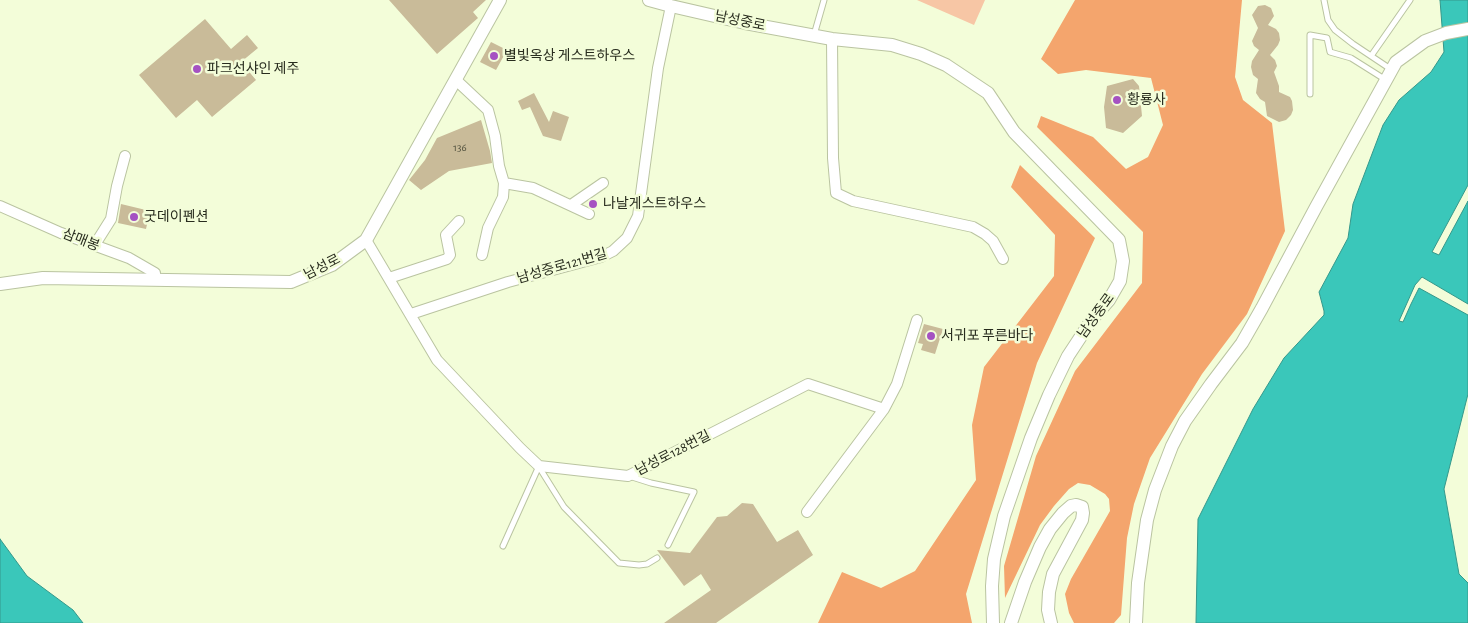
<!DOCTYPE html>
<html>
<head>
<meta charset="utf-8">
<style>
  body { margin:0 }
  canvas { display:block; background:#f3fdd9 }
</style>
</head>
<body>
<canvas width="1468" height="623"></canvas>
<script>
const c = document.querySelector('canvas').getContext('2d');
c.lineJoin = 'round';
function fillPath(path, color) { c.fillStyle = color; c.fill(path, 'evenodd'); }
const shape = rows => new Path2D(rows.map(r => 'M' + r).join(''));
function trace(path, color, width, dash) { c.strokeStyle = color; c.lineWidth = width; c.lineCap = dash ? 'butt' : 'round'; c.setLineDash(dash || []); c.stroke(path); }
function label(font, color, halo, rows, align = 'center') {
  c.font = font + ' "Alegreya Sans","Noto Sans KR",sans-serif'; c.lineWidth = 5; c.setLineDash([]); c.textBaseline = 'middle'; c.strokeStyle = halo; c.fillStyle = color; for (const [text, x, y, turn = 0] of rows) {
    c.save(); c.translate(x, y); c.rotate((+turn || 0) * Math.PI / 180); c.textAlign = isNaN(turn) ? turn : align; if (halo) c.strokeText(text, 0, 0); c.fillText(text, 0, 0); c.restore();
  }
}
const green = shape([
  [917,0,985,0,974,25]
]);
const forest = shape([
  [1075,0,1242,0,1235,77,1243,100,1272,123,1285,231,1247,314,1202,374,1150,458,1134,504,1127,538,1121,615,1114,623,1074,623,1069,613,1065,594,1071,579,1110,511,1109,499,1105,494,1090,485,1078,483,1069,489,1054,506,1040,525,1005,598,1004,566,1036,456,1075,371,1142,283,1143,232,1037,127,1041,116,1093,137,1126,169,1148,157,1163,125,1151,78,1086,70,1058,74,1041,59],
  [1020,165,1095,238,1037,363,966,594,972,623,818,623,842,572,881,588,915,571,976,480,972,425,984,367,1054,276,1055,235,1011,187]
]);
const water = shape([
  [1440,0,1468,0,1468,185,1432,252,1439,255,1468,201,1468,304,1422,277,1415,285,1399,321,1403,322,1411,304,1419,288,1468,315,1468,394,1444,489,1459,574,1468,583,1468,623,1196,623,1198,519,1253,409,1284,358,1324,315,1324,311,1319,292,1348,238,1353,204,1383,125,1399,100,1431,72,1444,52,1440,0],
  [0,539,27,576,73,610,83,623,0,623,0,539]
]);
const building = shape([
  [389,0,486,0,473,12,478,18,437,54],
  [1265,5,1271,8,1274,16,1268,25,1276,29,1279,33,1280,40,1278,45,1270,55,1275,60,1277,66,1274,72,1279,86,1279,92,1290,97,1292,101,1293,110,1291,115,1286,120,1279,122,1267,116,1265,102,1260,99,1256,93,1258,79,1253,75,1251,67,1252,61,1259,50,1254,46,1252,41,1258,28,1252,15,1258,6],
  [205,19,231,49,247,35,258,48,241,62,256,80,212,117,197,100,176,118,139,75],
  [491,42,507,50,496,70,480,62],
  [1133,79,1139,86,1142,116,1123,133,1106,128,1104,107,1107,86],
  [534,93,549,122,553,111,569,117,561,141,543,136,530,107,522,110,518,101],
  [481,120,490,151,492,163,449,171,421,190,409,180,425,160,437,138],
  [121,204,150,211,146,229,118,223],
  [924,324,943,329,935,354,921,350,923,344,918,343],
  [742,503,753,504,777,542,798,530,813,555,716,623,664,623,711,590,701,574,684,586,657,550,690,553,717,517,727,516]
]);
const service = shape([
  [1324,0,1328,20,1335,30,1353,44,1392,70],
  [814,35,824,0],
  [1371,56,1410,0],
  [1310,94,1310,35,1327,38,1330,52,1351,58,1386,80],
  [539,467,564,507,619,563,639,565,647,564,657,558],
  [629,476,651,483,694,492,668,545],
  [503,546,539,466]
]);
const minor = shape([
  [832,39,833,158,836,193,853,201,973,227,985,234,993,241,1003,259],
  [456,80,488,110,495,136,499,166,504,183,503,197,488,228,482,255],
  [504,183,533,188,589,214],
  [571,205,603,183],
  [0,206,61,233,129,258,155,273,155,279],
  [366,240,437,360,520,448,539,466,628,476,808,384,884,409,897,384,917,320],
  [94,246,111,219,117,186,125,156],
  [389,278,447,259,450,255,446,235,459,221],
  [411,314,508,282,601,257,613,251,627,238,638,216,658,68,671,6],
  [807,512,884,409]
]);
const tertiary = shape([
  [649,0,671,6,745,23,832,39,892,45,921,54,946,65,988,93,1014,132,1119,240,1123,261,1120,281,1109,300,1093,318,1068,356,1049,395,1031,438,1004,516,994,559,992,586,993,623],
  [0,284,43,278,291,282,332,265,366,240,500,0],
  [1011,623,1025,582,1040,547,1050,529,1063,513,1071,506,1076,505,1082,507,1083,513,1082,520,1053,574,1049,592,1048,610,1051,623],
  [1136,623,1138,583,1147,520,1155,490,1172,446,1185,421,1211,384,1242,343,1262,308,1316,207,1396,62,1425,41,1446,33,1468,29]
]);
const markers = [
  [494,56,5,"#a552c2"],
  [197,69,5,"#a552c2"],
  [1117,100,5,"#a552c2"],
  [593,204,5,"#a552c2"],
  [134,217,5,"#a552c2"],
  [931,336,5,"#a552c2"]
];
const numberNames = [
  ["136",460,148]
];
const streetNames = [
  ["남성중로",740,21,12],
  ["삼매봉",81,240,21],
  ["남성중로121번길",562,266,-16],
  ["남성로",322,267,-27],
  ["남성중로",1096,316,-54],
  ["남성로128번길",673,453,-27]
];
const poiNames = [
  ["별빛옥상 게스트하우스",504,56],
  ["파크선샤인 제주",207,69],
  ["황룡사",1127,100],
  ["나날게스트하우스",603,204],
  ["굿데이펜션",144,217],
  ["서귀포 푸른바다",941,336]
];
fillPath(green, '#f7c6a5');
fillPath(forest, '#f4a56d');
fillPath(water, '#3ac7ba');
trace(water, '#35988b', 1);
fillPath(building, '#c9bb99');
trace(service, '#bac4a1', 7);
trace(minor, '#bac4a1', 12);
trace(tertiary, '#bac4a1', 14);
trace(service, '#fff', 5);
trace(minor, '#fff', 10);
trace(tertiary, '#fff', 12);
for (const [x, y, r, color] of markers) { const dot = new Path2D(); dot.arc(x, y, r, 0, 2 * Math.PI); c.fillStyle = color; c.fill(dot); trace(dot, '#f3fdd9', 2); }
label('11px', '#50503d', null, numberNames);
label('14px', '#282c1e', '#f3fdd9', streetNames);
label('14px', '#282c1e', '#f3fdd9', poiNames, 'left');
</script>
</body>
</html>
